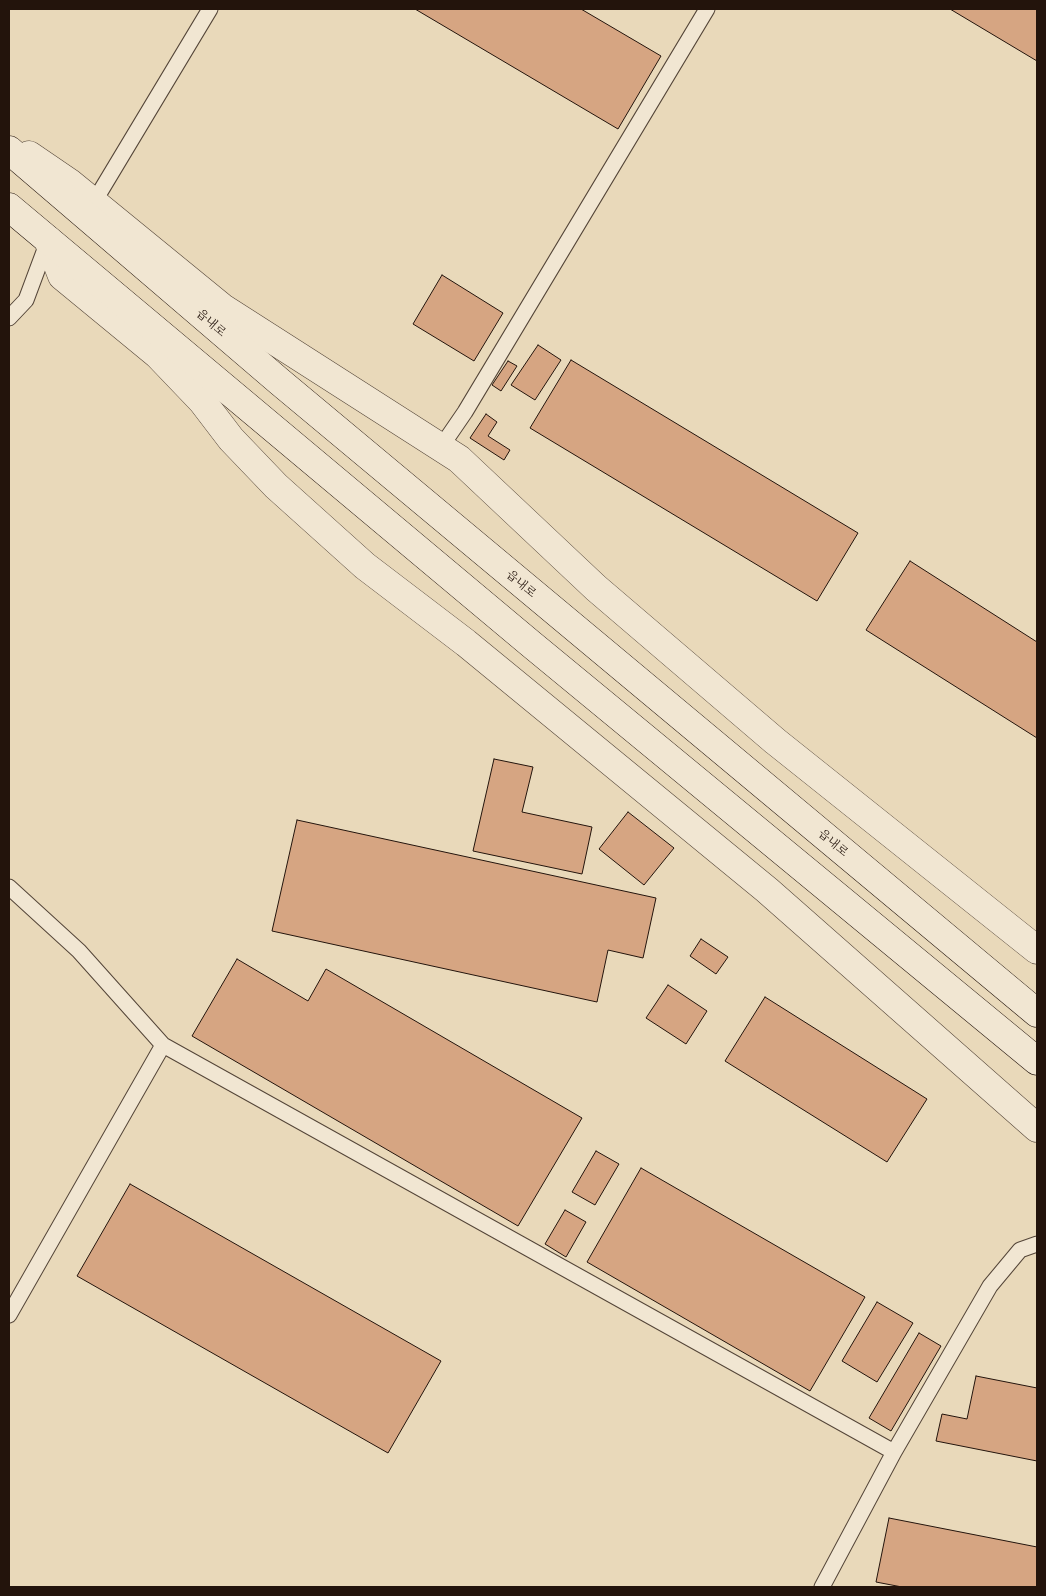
<!DOCTYPE html>
<html>
<head>
<meta charset="utf-8">
<style>
  body { margin:0 }
  #map { position:relative; width:1046px; height:1596px; overflow:hidden; background:#e9d9ba; font-family:"Libre Caslon Text",serif }
  canvas { display:block }
  .frame { position:absolute; inset:0; border:10px solid #23140c; pointer-events:none }
</style>
</head>
<body>
<div id="map">
<canvas width="1046" height="1596"></canvas>
<div class="frame"></div>
</div>
<script>
const c = document.querySelector('canvas').getContext('2d');
c.lineJoin = 'round';
function fillPath(path, color) { c.fillStyle = color; c.fill(path, 'evenodd'); }
const shape = rows => new Path2D(rows.map(r => 'M' + r).join(''));
function trace(path, color, width, dash) { c.strokeStyle = color; c.lineWidth = width; c.lineCap = dash ? 'butt' : 'round'; c.setLineDash(dash || []); c.stroke(path); }
function label(font, color, halo, rows, align = 'center') {
  c.font = font + ' "Libre Caslon Text","Noto Serif KR",serif'; c.lineWidth = 4.5; c.setLineDash([]); c.textBaseline = 'middle'; c.strokeStyle = halo; c.fillStyle = color; for (const [text, x, y, turn = 0] of rows) {
    c.save(); c.translate(x, y); c.rotate((+turn || 0) * Math.PI / 180); c.textAlign = isNaN(turn) ? turn : align; if (halo) c.strokeText(text, 0, 0); c.fillText(text, 0, 0); c.restore();
  }
}
const building = shape([
  [415,9,581,9,661,56,618,129,415,9],
  [950,9,1037,9,1037,61,950,9],
  [442,275,503,313,474,361,413,324,442,275],
  [538,345,561,360,535,400,511,385,538,345],
  [571,360,858,533,817,601,530,428,571,360],
  [508,361,517,366,501,391,492,385,508,361],
  [486,414,497,422,488,436,510,450,504,460,470,438,486,414],
  [910,561,1037,642,1037,738,866,630,910,561],
  [494,759,533,767,522,812,592,827,582,874,473,851,494,759],
  [628,812,674,848,644,885,599,849,628,812],
  [297,820,656,898,643,958,608,950,597,1002,272,931,297,820],
  [701,939,728,957,716,974,690,956,701,939],
  [237,959,308,1001,326,969,582,1118,518,1226,192,1036,237,959],
  [668,985,707,1011,686,1044,646,1018,668,985],
  [765,997,927,1099,887,1162,725,1061,765,997],
  [596,1151,619,1164,595,1205,572,1192,596,1151],
  [641,1168,865,1297,810,1391,587,1262,641,1168],
  [130,1184,441,1361,388,1453,77,1276,130,1184],
  [565,1210,586,1222,566,1257,545,1244,565,1210],
  [877,1302,913,1323,877,1382,842,1361,877,1302],
  [919,1333,941,1346,891,1431,869,1418,919,1333],
  [976,1376,1037,1388,1037,1461,936,1441,942,1414,967,1419,976,1376],
  [889,1518,1037,1547,1037,1587,902,1587,876,1582,889,1518]
]);
const lane = shape([
  [94,202,210,9],
  [9,318,26,300,48,241],
  [441,447,465,412,707,9],
  [9,887,79,951,163,1045,894,1452],
  [9,1315,163,1045],
  [822,1587,894,1452,990,1286,1020,1250,1037,1244]
]);
const street = shape([
  [29,155,70,183,223,308,459,459,596,588,775,741,1037,950],
  [48,240,62,276,158,355,202,401,231,439,276,486,365,566,466,643,767,890,1037,1128]
]);
const secondary = shape([
  [9,150,280,382,1037,1013],
  [9,207,531,644,1037,1061]
]);
const streetNames = [
  ["읍내로",211,323,41],
  ["읍내로",521,584,40],
  ["읍내로",833,843,40]
];
fillPath(building, '#d6a582');
trace(building, '#23140c', 1);
trace(lane, '#544538', 17);
trace(street, '#544538', 29);
trace(secondary, '#23140c', 29);
trace(lane, '#f1e6d2', 15);
trace(street, '#f1e6d2', 28);
trace(secondary, '#f1e6d2', 28);
label('12px', '#23140c', '#f1e6d2', streetNames);
</script>
</body>
</html>
